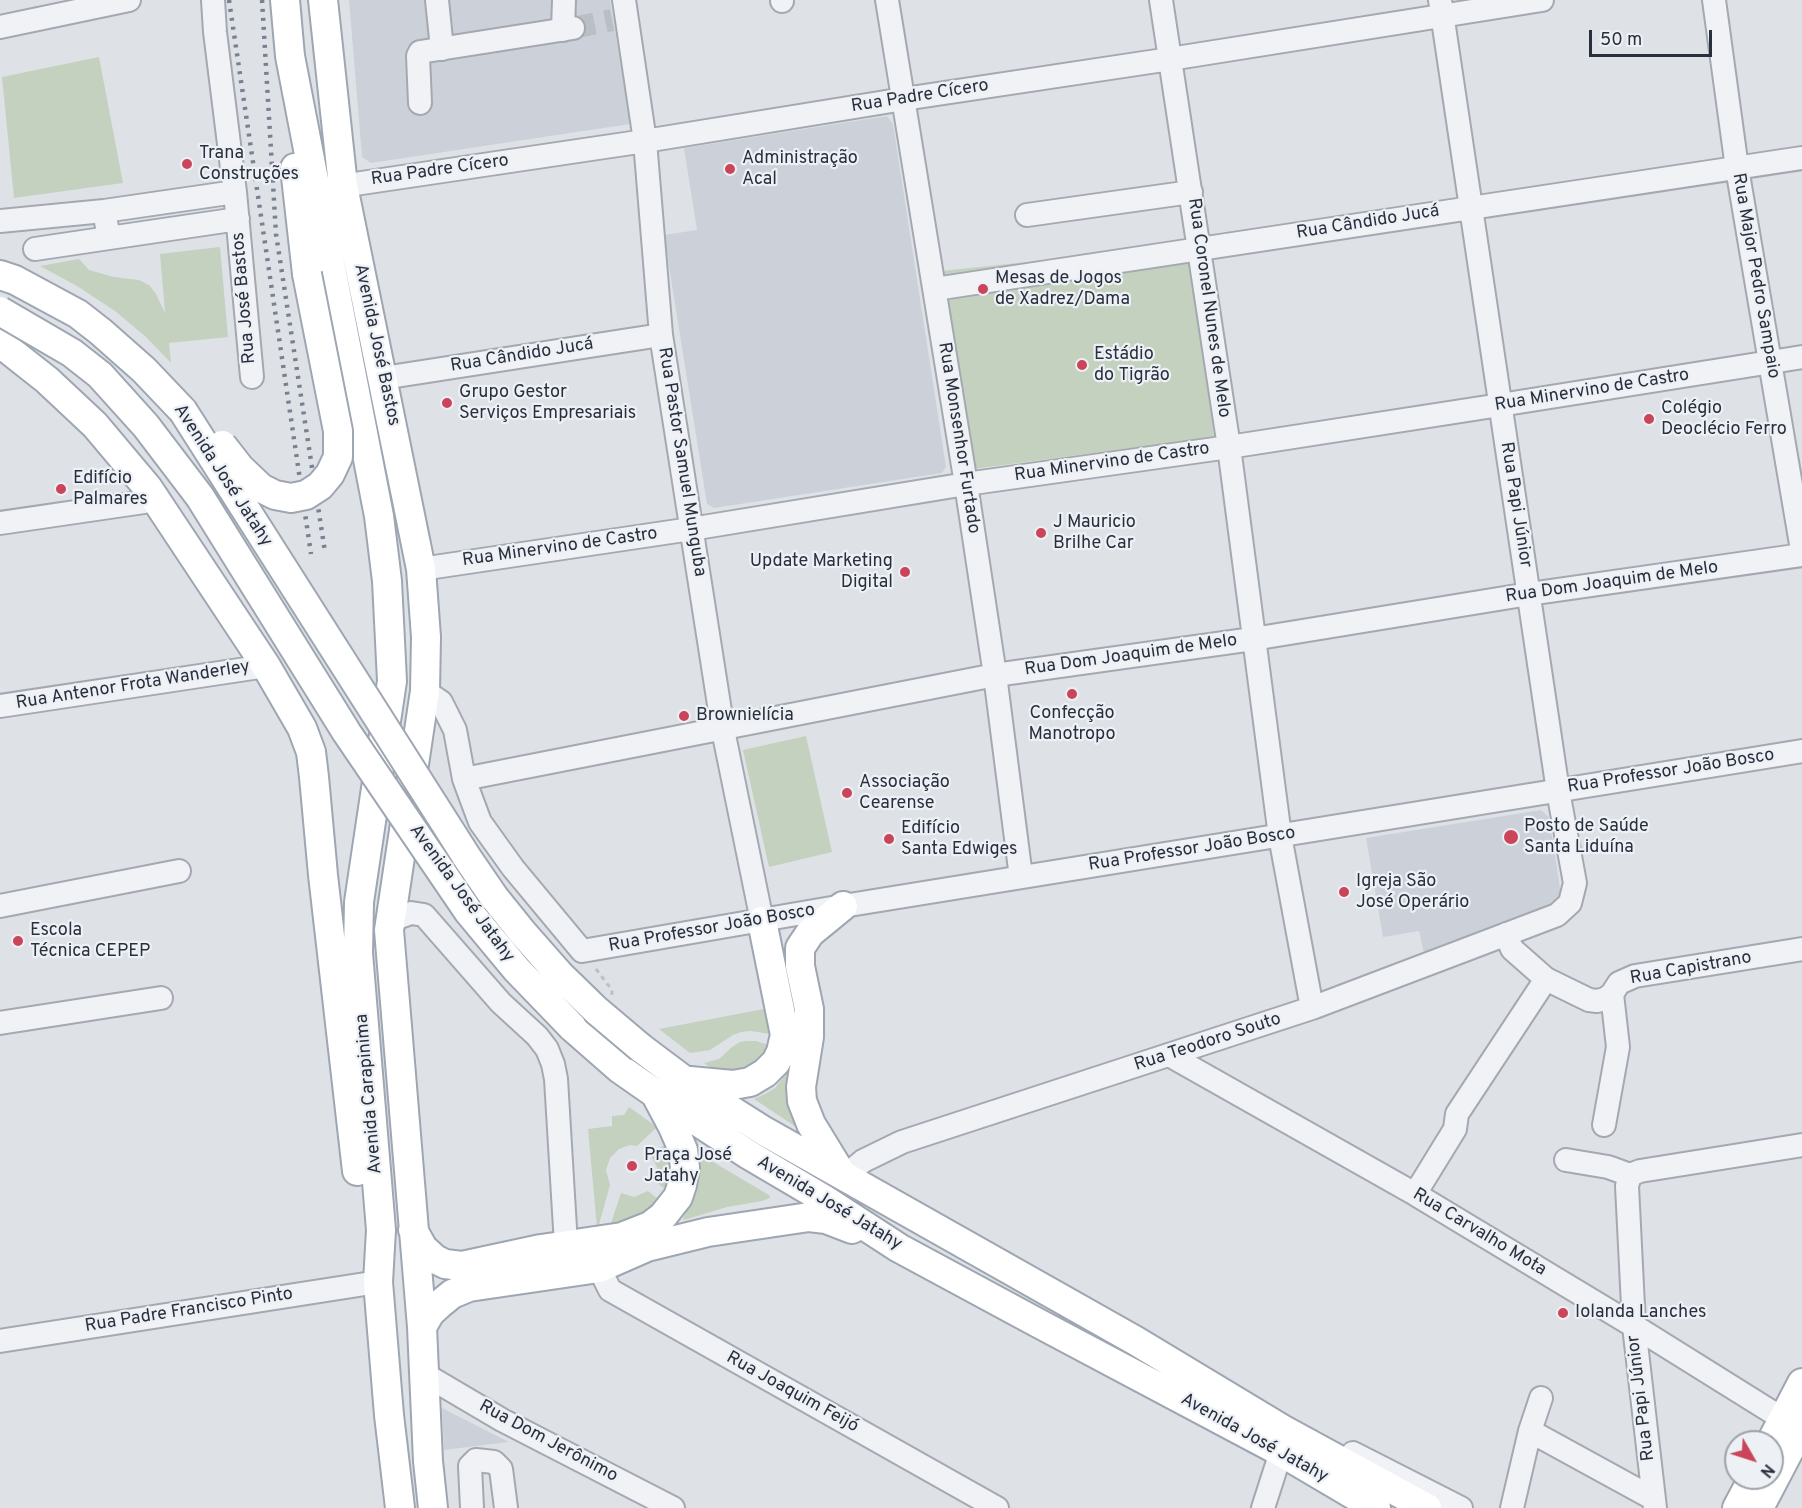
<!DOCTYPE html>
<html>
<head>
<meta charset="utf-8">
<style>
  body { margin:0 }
  #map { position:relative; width:1802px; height:1508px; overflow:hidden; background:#dee2e7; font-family:Overpass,sans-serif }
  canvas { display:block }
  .north { position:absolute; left:1724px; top:1430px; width:60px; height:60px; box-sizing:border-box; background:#edf0f5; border:2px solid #9ea3ab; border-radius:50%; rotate:129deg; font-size:16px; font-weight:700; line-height:24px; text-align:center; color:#282f3d }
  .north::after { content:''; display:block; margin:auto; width:21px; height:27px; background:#ca4559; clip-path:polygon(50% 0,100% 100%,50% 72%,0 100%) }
  .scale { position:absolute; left:1589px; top:30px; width:123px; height:27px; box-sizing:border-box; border:3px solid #282f3d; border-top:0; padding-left:8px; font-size:18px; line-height:21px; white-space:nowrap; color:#282f3d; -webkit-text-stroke:4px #edf0f5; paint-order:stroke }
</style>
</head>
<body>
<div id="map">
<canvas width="1802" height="1508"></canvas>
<div class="north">N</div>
<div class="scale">50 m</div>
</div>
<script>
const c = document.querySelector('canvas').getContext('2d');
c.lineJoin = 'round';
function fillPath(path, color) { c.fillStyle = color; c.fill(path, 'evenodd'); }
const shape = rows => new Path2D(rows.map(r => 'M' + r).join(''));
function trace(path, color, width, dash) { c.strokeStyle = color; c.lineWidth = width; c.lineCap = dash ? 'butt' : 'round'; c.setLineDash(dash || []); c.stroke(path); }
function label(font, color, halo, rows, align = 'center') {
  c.font = font + ' Overpass,sans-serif'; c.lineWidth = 4.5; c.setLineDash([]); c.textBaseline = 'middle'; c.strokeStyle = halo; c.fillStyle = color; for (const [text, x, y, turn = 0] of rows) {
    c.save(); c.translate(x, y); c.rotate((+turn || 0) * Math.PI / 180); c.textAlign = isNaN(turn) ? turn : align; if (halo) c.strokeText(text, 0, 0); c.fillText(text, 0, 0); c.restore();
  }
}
const built = shape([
  [349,0,610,0,630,124,371,163,362,157],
  [887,116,893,124,946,467,942,473,714,508,707,504,664,235,697,230,684,148],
  [1541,810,1549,817,1562,901,1557,908,1424,953,1419,931,1383,937,1366,838],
  [442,1408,444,1409,509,1442,444,1450]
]);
const green = shape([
  [99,57,123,183,14,198,2,77],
  [1190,245,1214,437,966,470,941,271],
  [220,247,228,337,169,343,171,363,146,337,115,311,77,286,40,266,79,259,89,270,114,277,139,280,149,285,156,294,165,313,160,254],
  [806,736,832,852,769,867,743,750],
  [769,1008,770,1034,751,1031,741,1032,733,1035,710,1050,690,1053,659,1029],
  [747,1041,756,1041,769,1045,764,1054,759,1061,743,1071,724,1072,711,1068,704,1063,719,1059,732,1047,740,1042],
  [788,1067,792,1067,788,1103,796,1127,754,1099,765,1094,775,1088,786,1074],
  [629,1107,657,1127,637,1146,630,1145,619,1149,610,1158,606,1170,610,1185,598,1228,597,1228,588,1129,612,1126,612,1116,624,1115],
  [666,1145,670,1164,668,1182,665,1189,655,1181,657,1167,649,1152],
  [703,1156,769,1195,770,1198,762,1201,727,1207,684,1220,683,1218,697,1190,701,1166,700,1157],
  [648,1191,658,1199,653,1206,645,1213,629,1220,611,1223,621,1193,634,1197]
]);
const minorTunnel = shape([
  [573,28,612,20]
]);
const path = shape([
  [596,969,612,990,612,995]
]);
const minor = shape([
  [213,0,215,32,235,192,252,377],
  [437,0,442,49],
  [624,0,645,141,661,335,723,730,762,921],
  [782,0,782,1],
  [887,0,966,484,995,675,1021,877],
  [1161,0,1229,447,1280,836,1312,1008],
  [1714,0,1737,168,1802,550],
  [0,27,129,0],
  [563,30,564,0],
  [420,103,418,56,420,52,573,28],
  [328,188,645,141,904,99,1170,59,1542,0],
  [104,211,109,238,238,219],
  [1027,215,1191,192],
  [0,221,104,211,235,192],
  [35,249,109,238],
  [935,289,1802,158],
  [383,378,661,335],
  [0,523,144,502],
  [421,569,691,529,966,484,1229,447,1500,405,1802,357],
  [425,691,441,702,455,730,464,779,480,822,513,868,582,951,843,906,1802,751],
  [0,706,266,666],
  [464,779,995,675,1253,639,1529,594,1802,555],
  [0,906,179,871],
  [389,930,397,918,411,913,424,915,501,1003,537,1036,547,1049,553,1064,556,1079,566,1245],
  [1506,934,1512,949,1546,979,1589,1000,1597,1001,1605,999,1612,994,1619,983,1635,976,1802,949],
  [0,1023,161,998],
  [1169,1055,1415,1194,1634,1326,1783,1419],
  [1604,1125,1618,1047,1612,994],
  [1566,1160,1608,1167,1630,1175],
  [844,1177,863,1161,902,1142,1312,1008,1557,915,1570,903,1575,883,1558,791,1440,0],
  [1415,1194,1455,1129,1457,1114,1546,979],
  [599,1268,610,1290,997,1508],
  [0,1341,378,1282],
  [424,1374,502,1420,673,1508],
  [1530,1431,1654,1499],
  [1353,1453,1461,1508],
  [472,1508,470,1466,476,1460,494,1462,501,1469,506,1508],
  [1263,1508,1281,1452],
  [1512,1508,1530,1431,1541,1398],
  [1655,1508,1634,1326,1627,1186,1630,1175,1640,1171,1802,1145]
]);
const major = shape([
  [285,0,290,56,379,516,387,581,392,681,359,902,358,953,381,1230,378,1282,389,1415,400,1508],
  [323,0,343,186,421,569,426,637,425,691,389,930,422,1327,428,1461,433,1508],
  [295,168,307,274],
  [0,275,15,280,78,314,101,332,144,370,183,411],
  [0,343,47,380,95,425,148,488,266,666,302,728,311,752,314,777,323,875,357,1171],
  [572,1027,620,1069,663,1099,749,1155,822,1198,899,1248,1038,1323,1281,1452,1376,1508],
  [641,1048,685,1081,764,1131,1136,1341,1282,1429,1427,1508],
  [690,1081,733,1085,750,1082,765,1073,776,1062,781,1052,785,1035,762,921],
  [841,1173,811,1124,802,1101,801,1087,809,1037,809,1009,800,966,800,948,810,933,843,906],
  [413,1230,423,1248,435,1259,445,1264,462,1266,541,1249,622,1237,650,1226,663,1216,678,1197,682,1185,685,1168,683,1150,673,1127,657,1097],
  [422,1327,430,1313,441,1303,452,1294,469,1287,599,1268,647,1247,708,1232,809,1217,826,1219,852,1229],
  [1771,1442,1802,1383],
  [1737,1508,1753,1478],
  [1759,1508,1802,1426]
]);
const rail = shape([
  [229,0,311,554],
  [262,0,276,234,325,552]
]);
const majorBridge = shape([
  [0,311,72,353,100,375,146,426,200,497,347,733,468,911,517,970,572,1027],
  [183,411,468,859,494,897,523,933,560,975,596,1010,641,1048],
  [222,445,240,468,261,488,275,495,291,498,306,495,320,486,330,474,338,457,338,431,307,274]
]);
const markers = [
  [187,164,6,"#ca4559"],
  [730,169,6,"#ca4559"],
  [983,289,6,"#ca4559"],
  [1082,365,6,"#ca4559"],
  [447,403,6,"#ca4559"],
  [1649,419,6,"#ca4559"],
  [61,489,6,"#ca4559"],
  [1041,533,6,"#ca4559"],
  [905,572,6,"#ca4559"],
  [1072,694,6,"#ca4559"],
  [684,716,6,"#ca4559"],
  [847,793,6,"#ca4559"],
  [1511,837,8,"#ca4559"],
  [889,839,6,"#ca4559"],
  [1344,892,6,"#ca4559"],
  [18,941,6,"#ca4559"],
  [632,1166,6,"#ca4559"],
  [1563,1313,6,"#ca4559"]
];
const streetNames = [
  ["Rua Padre Cícero",920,97,-9],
  ["Rua Padre Cícero",440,171,-8],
  ["Rua Cândido Jucá",1368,223,-9],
  ["Rua Major Pedro Sampaio",1755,276,80],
  ["Rua José Bastos",245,298,-95],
  ["Rua Coronel Nunes de Melo",1208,308,82],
  ["Avenida José Bastos",376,345,78],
  ["Rua Cândido Jucá",522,356,-9],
  ["Rua Minervino de Castro",1592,391,-9],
  ["Rua Monsenhor Furtado",958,438,81],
  ["Rua Pastor Samuel Munguba",681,462,81],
  ["Rua Minervino de Castro",1112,463,-8],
  ["Avenida José Jatahy",222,476,57],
  ["Rua Papi Júnior",1515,505,81],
  ["Rua Minervino de Castro",560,548,-8],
  ["Rua Dom Joaquim de Melo",1612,583,-8],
  ["Rua Dom Joaquim de Melo",1131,656,-8],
  ["Rua Antenor Frota Wanderley",133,686,-9],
  ["Rua Professor João Bosco",1671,772,-9],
  ["Rua Professor João Bosco",1192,850,-9],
  ["Avenida José Jatahy",461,894,54],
  ["Rua Professor João Bosco",712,929,-10],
  ["Rua Capistrano",1691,969,-10],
  ["Rua Teodoro Souto",1208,1043,-18],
  ["Avenida Carapinima",370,1094,-95],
  ["Avenida José Jatahy",829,1204,31],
  ["Rua Carvalho Mota",1479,1233,31],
  ["Rua Padre Francisco Pinto",189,1311,-9],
  ["Rua Joaquim Feijó",792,1393,29],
  ["Rua Papi Júnior",1642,1398,-97],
  ["Avenida José Jatahy",1254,1439,29],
  ["Rua Dom Jerônimo",548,1442,28]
];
const poiNames = [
  ["Trana",199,154],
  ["Construções",199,175],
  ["Administração",742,159],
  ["Acal",742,180],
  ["Mesas de Jogos",995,279],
  ["de Xadrez/Dama",995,300],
  ["Estádio",1094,355],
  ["do Tigrão",1094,376],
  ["Grupo Gestor",459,393],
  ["Serviços Empresariais",459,414],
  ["Colégio",1661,409],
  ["Deoclécio Ferro",1661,430],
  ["Edifício",73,479],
  ["Palmares",73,500],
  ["J Mauricio",1053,523],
  ["Brilhe Car",1053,544],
  ["Update Marketing",893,562,"right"],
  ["Digital",893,583,"right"],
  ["Confecção",1072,714,"center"],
  ["Manotropo",1072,735,"center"],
  ["Brownielícia",696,716],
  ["Associação",859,783],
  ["Cearense",859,804],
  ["Posto de Saúde",1524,827],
  ["Santa Liduína",1524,848],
  ["Edifício",901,829],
  ["Santa Edwiges",901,850],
  ["Igreja São",1356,882],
  ["José Operário",1356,903],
  ["Escola",30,931],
  ["Técnica CEPEP",30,952],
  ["Praça José",644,1156],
  ["Jatahy",644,1177],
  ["Iolanda Lanches",1575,1313]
];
fillPath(built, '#ccd1d9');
fillPath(green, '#c4d1bf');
trace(minorTunnel, '#babec5', 22, [22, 11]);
trace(minor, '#a4a9b1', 26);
trace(major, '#9ea6b2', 32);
trace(path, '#bcbfc6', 3, [4.5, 4.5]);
trace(minor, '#f0f2f6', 22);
trace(major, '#fff', 28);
trace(rail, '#788190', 4.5, [3, 6]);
trace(majorBridge, '#9ea6b2', 32, []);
trace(majorBridge, '#fff', 28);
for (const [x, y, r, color] of markers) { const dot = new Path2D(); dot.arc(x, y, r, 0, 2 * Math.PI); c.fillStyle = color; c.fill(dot); trace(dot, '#edf0f5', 2); }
label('18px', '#282f3d', '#edf0f5', streetNames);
label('18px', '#282f3d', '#edf0f5', poiNames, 'left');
</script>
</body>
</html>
